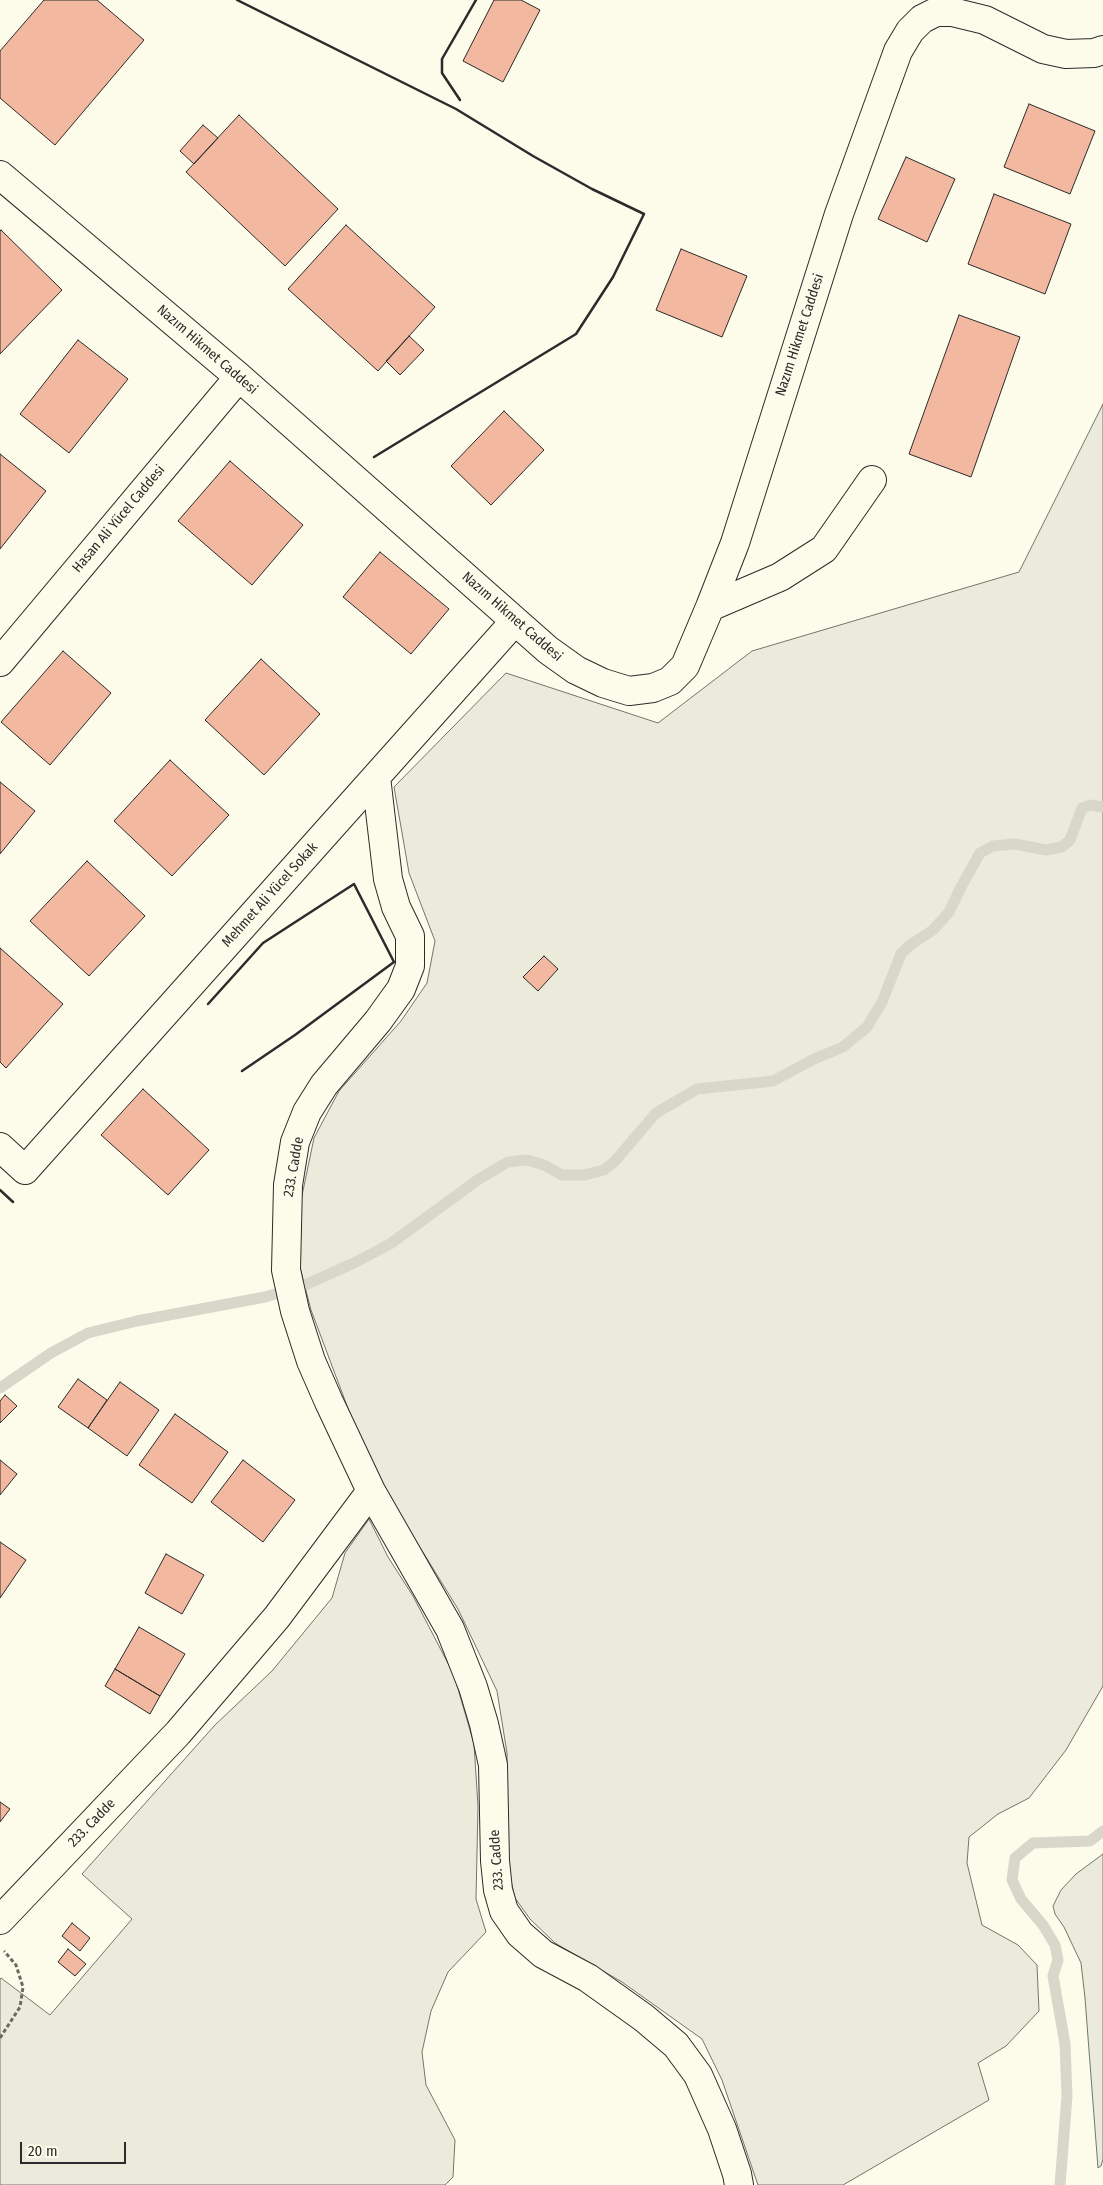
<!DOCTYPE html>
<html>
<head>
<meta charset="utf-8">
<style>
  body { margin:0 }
  #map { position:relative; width:1103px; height:2185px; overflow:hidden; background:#fdfbea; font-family:"Fira Sans Condensed",sans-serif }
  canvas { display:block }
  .scale { position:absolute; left:20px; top:2142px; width:106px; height:22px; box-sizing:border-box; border:2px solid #2b2b2b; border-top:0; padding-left:6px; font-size:15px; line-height:18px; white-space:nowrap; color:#2b2b2b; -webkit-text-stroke:4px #fdfbea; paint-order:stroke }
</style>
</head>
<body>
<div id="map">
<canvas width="1103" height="2185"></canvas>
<div class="scale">20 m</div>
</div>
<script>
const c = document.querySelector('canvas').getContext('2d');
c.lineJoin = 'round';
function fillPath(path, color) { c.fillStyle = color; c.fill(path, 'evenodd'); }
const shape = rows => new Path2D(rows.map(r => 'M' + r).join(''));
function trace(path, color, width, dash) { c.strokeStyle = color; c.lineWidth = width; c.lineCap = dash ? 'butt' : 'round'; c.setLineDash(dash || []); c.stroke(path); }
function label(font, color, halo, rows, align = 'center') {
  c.font = font + ' "Fira Sans Condensed",sans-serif'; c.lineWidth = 4; c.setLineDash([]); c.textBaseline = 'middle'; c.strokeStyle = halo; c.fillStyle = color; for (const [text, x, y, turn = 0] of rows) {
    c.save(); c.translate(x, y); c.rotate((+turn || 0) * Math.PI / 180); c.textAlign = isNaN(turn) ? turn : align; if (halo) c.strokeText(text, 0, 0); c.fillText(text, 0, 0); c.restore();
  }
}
const green = shape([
  [1103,404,1103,1686,1066,1750,1029,1798,998,1814,969,1837,967,1863,982,1925,1018,1945,1037,1965,1039,2011,1006,2046,978,2063,989,2100,843,2185,758,2185,722,2080,702,2039,622,1982,555,1943,530,1919,515,1898,507,1865,507,1753,497,1691,458,1609,387,1494,355,1427,311,1310,298,1260,300,1205,314,1138,339,1091,401,1021,427,983,435,941,409,873,394,787,506,673,658,723,752,651,1019,572,1103,404],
  [369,1519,388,1557,413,1596,454,1675,474,1744,478,1806,476,1899,486,1932,448,1972,431,2011,422,2052,426,2085,455,2140,453,2177,445,2185,0,2185,0,1979,1,1978,50,2015,132,1919,82,1874,215,1725,272,1671,332,1598,345,1553,369,1519],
  [1103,1854,1103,2159,1101,2166,1098,2168,1085,1998,1081,1963,1064,1927,1055,1914,1053,1906,1061,1890,1076,1874,1103,1854]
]);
const stream = shape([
  [0,1388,51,1353,88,1333,137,1321,265,1297,305,1285,356,1262,390,1244,479,1179,508,1162,527,1160,544,1165,562,1175,584,1175,604,1170,615,1161,656,1113,697,1089,773,1081,814,1059,843,1047,867,1027,882,1002,901,954,910,945,933,930,949,912,961,887,980,853,993,846,1015,844,1046,850,1062,847,1070,840,1082,808,1091,805,1103,807],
  [1060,2185,1067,2096,1065,2044,1053,1976,1058,1960,1055,1945,1043,1925,1021,1899,1012,1880,1015,1858,1033,1843,1090,1841,1103,1831]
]);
const building = shape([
  [44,0,97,0,144,40,55,145,0,98,0,51,44,0],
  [494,0,521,0,540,10,503,82,463,61,494,0],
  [1029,104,1095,131,1070,194,1004,167,1029,104],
  [239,115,338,209,285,266,186,172,239,115],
  [203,125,218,138,194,164,180,151,203,125],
  [906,157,955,179,927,242,878,219,906,157],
  [994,194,1071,224,1045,294,968,264,994,194],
  [346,225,435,307,378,371,288,289,346,225],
  [1,230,62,290,0,354,0,231,1,230],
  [681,249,747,276,722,337,656,310,681,249],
  [959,315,1020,337,971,477,909,454,959,315],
  [409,336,424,350,400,375,386,361,409,336],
  [78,340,128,379,69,453,20,414,78,340],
  [504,411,544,450,491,505,451,466,504,411],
  [0,454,46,491,0,549,0,454],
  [230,461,303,525,252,585,178,521,230,461],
  [380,552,449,609,411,654,343,597,380,552],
  [63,651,111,693,50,765,1,722,63,651],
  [261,659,320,714,264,775,205,720,261,659],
  [170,760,229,815,172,876,114,821,170,760],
  [0,782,35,811,0,854,0,782],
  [87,861,145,916,89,976,30,921,87,861],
  [0,948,63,1004,6,1068,0,1062,0,948],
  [544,956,558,969,538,991,523,977,544,956],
  [143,1089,209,1150,168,1195,101,1135,143,1089],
  [78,1379,107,1400,88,1428,58,1407,78,1379],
  [120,1382,159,1410,127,1456,88,1428,120,1382],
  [5,1395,17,1406,0,1423,0,1401,5,1395],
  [175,1414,228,1452,192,1503,139,1465,175,1414],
  [0,1460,17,1474,0,1495,0,1460],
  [243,1460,295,1500,263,1542,211,1502,243,1460],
  [0,1542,26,1560,0,1598,0,1542],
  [166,1554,204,1575,182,1614,145,1593,166,1554],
  [139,1627,185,1654,160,1696,115,1669,139,1627],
  [115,1669,160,1696,150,1714,105,1686,115,1669],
  [0,1802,10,1809,0,1822,0,1802],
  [72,1923,90,1938,80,1951,62,1936,72,1923],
  [68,1949,86,1964,75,1976,58,1962,68,1949]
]);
const path = shape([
  [0,2038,20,2007,23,1987,16,1965,4,1951]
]);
const street = shape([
  [0,175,239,377,548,650,576,670,603,683,629,691,653,688,670,681,685,666,710,607,735,543,839,214,898,51,910,31,922,19,936,12,952,12,985,20,1043,49,1066,54,1094,53,1103,50],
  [710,607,780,577,824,549,872,480],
  [0,662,239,377],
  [376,777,388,879,396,907,410,936,410,966,401,989,378,1021,324,1085,307,1112,295,1142,288,1185,286,1270,295,1311,311,1361,329,1402,371,1491,450,1629,473,1687,484,1724,493,1765,495,1861,498,1890,504,1911,520,1934,543,1954,588,1978,644,2018,676,2045,698,2075,722,2129,737,2174,739,2185],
  [0,1147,25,1170,515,621],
  [0,1920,178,1733,277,1617,371,1491]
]);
const wall = shape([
  [237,0,456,109,533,156,592,189,644,214,613,277,576,334,374,457],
  [460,100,442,73,442,59,476,0],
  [208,1004,263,943,354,884,394,962,295,1035,242,1071],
  [0,1190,13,1202]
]);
const streetNames = [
  ["Nazım Hikmet Caddesi",800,335,-72],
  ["Nazım Hikmet Caddesi",207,350,41],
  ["Hasan Ali Yücel Caddesi",119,519,-50],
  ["Nazım Hikmet Caddesi",512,617,41],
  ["Mehmet Ali Yücel Sokak",270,895,-48],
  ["233. Cadde",294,1167,-80],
  ["233. Cadde",92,1823,-46],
  ["233. Cadde",497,1860,-94]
];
fillPath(green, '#ecebdb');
trace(green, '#74746e', 1);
trace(stream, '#d8d7c9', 11);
fillPath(building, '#f2b8a0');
trace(building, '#2b2b2b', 1);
trace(street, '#2b2b2b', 30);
trace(path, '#6a6964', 3, [4, 2.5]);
trace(street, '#fdfbea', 28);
trace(wall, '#2b2b2b', 2.5);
label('14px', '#2b2b2b', '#fdfbea', streetNames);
</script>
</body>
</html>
